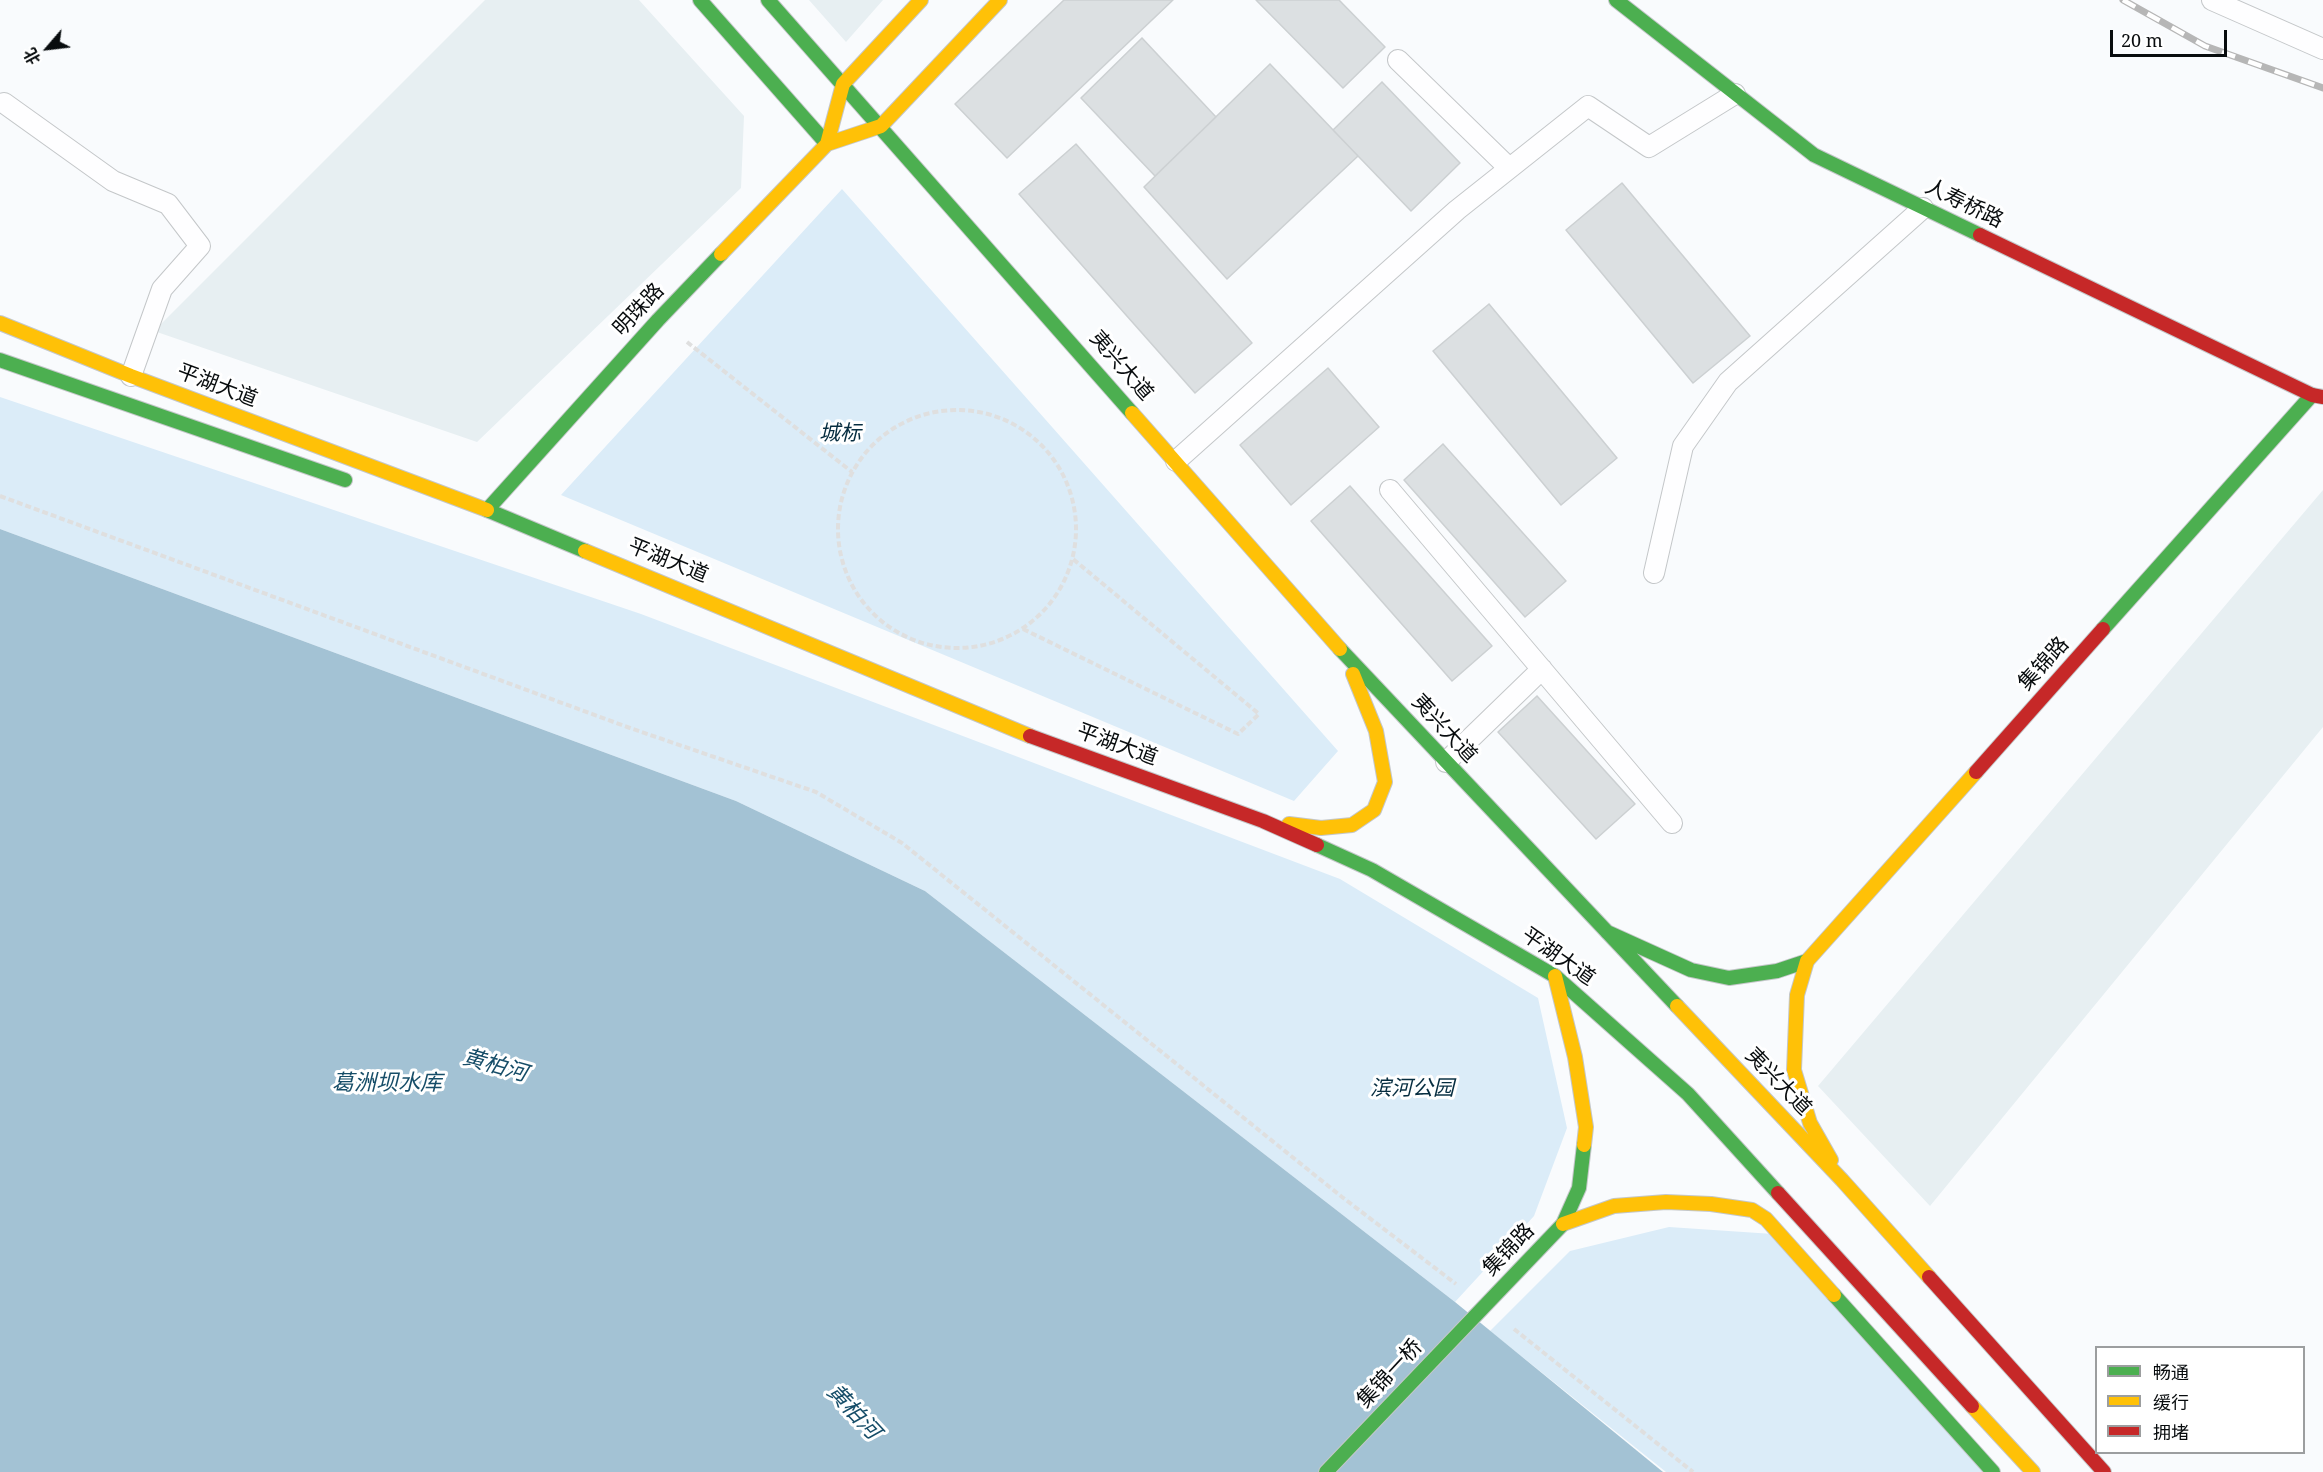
<!DOCTYPE html>
<html>
<head>
<meta charset="utf-8">
<style>
  body { margin:0 }
  #map { position:relative; width:2323px; height:1472px; overflow:hidden; background:#f9fbfd; font-family:"Noto Serif","Noto Sans SC",serif }
  canvas { display:block }
  .legend { position:absolute; left:2095px; top:1346px; width:210px; height:108px; box-sizing:border-box; background:#fff; border:2px solid #9c9e9f; margin:0; padding:8px 10px; list-style:none; font-size:18px; color:#080c0e }
  .legend li { display:flex; align-items:center; gap:12px; height:30px }
  .legend b { width:30px; border:2px solid #9c9e9f }
  .north { position:absolute; left:18px; top:18px; width:60px; height:60px; -webkit-text-stroke:4px #fff; paint-order:stroke; rotate:242deg; font-size:16px; font-weight:700; line-height:24px; text-align:center; color:#080c0e }
  .north::after { content:''; display:block; margin:auto; width:21px; height:27px; background:#080c0e; clip-path:polygon(50% 0,100% 100%,50% 72%,0 100%) }
  .scale { position:absolute; left:2110px; top:30px; width:117px; height:27px; box-sizing:border-box; border:3px solid #080c0e; border-top:0; padding-left:8px; font-size:18px; line-height:21px; white-space:nowrap; color:#080c0e; -webkit-text-stroke:4px #fff; paint-order:stroke }
</style>
</head>
<body>
<div id="map">
<canvas width="2323" height="1472"></canvas>
<ul class="legend">
<li><b style="height:8px;background:#4caf50"></b>畅通</li>
<li><b style="height:8px;background:#ffc107"></b>缓行</li>
<li><b style="height:8px;background:#c62828"></b>拥堵</li>
</ul>
<div class="north">北</div>
<div class="scale">20 m</div>
</div>
<script>
const c = document.querySelector('canvas').getContext('2d');
c.lineJoin = 'round';
function fillPath(path, color) { c.fillStyle = color; c.fill(path, 'evenodd'); }
const shape = rows => new Path2D(rows.map(r => 'M' + r).join(''));
function trace(path, color, width, dash) { c.strokeStyle = color; c.lineWidth = width; c.lineCap = dash ? 'butt' : 'round'; c.setLineDash(dash || []); c.stroke(path); }
function label(font, color, halo, rows, align = 'center') {
  c.font = font + ' "Noto Serif","Noto Sans SC",serif'; c.lineWidth = 6; c.setLineDash([]); c.textBaseline = 'middle'; c.strokeStyle = halo; c.fillStyle = color; for (const [text, x, y, turn = 0] of rows) {
    c.save(); c.translate(x, y); c.rotate((+turn || 0) * Math.PI / 180); c.textAlign = isNaN(turn) ? turn : align; if (halo) c.strokeText(text, 0, 0); c.fillText(text, 0, 0); c.restore();
  }
}
const built = shape([
  [485,0,639,0,744,116,741,188,477,442,154,331],
  [809,0,883,0,846,42],
  [2323,490,2323,727,1930,1206,1818,1086]
]);
const green = shape([
  [842,189,1338,751,1294,801,561,495],
  [0,397,641,614,1340,879,1538,998,1567,1128,1534,1216,1455,1302,925,891,736,801,0,529],
  [1669,1227,1773,1234,1985,1472,1666,1472,1490,1331,1570,1251]
]);
const water = shape([
  [0,529,736,801,925,891,1455,1302,1663,1472,0,1472]
]);
const building = shape([
  [1064,0,1173,0,1007,158,955,104,1064,0],
  [1256,0,1339,0,1385,47,1343,88,1256,0],
  [1142,38,1216,117,1155,176,1081,98,1142,38],
  [1270,64,1358,156,1227,279,1144,187,1270,64],
  [1382,82,1460,163,1411,211,1333,130,1382,82],
  [1076,144,1252,343,1195,393,1019,194,1076,144],
  [1622,183,1750,336,1693,383,1566,230,1622,183],
  [1489,304,1617,458,1561,505,1433,351,1489,304],
  [1328,368,1379,427,1291,505,1240,445,1328,368],
  [1443,444,1566,581,1525,617,1404,480,1443,444],
  [1350,486,1492,646,1452,681,1311,521,1350,486],
  [1537,696,1635,804,1596,839,1498,732,1537,696]
]);
const path = shape([
  [687,342,852,472],
  '838 529a119 119 0 1 1 238 0a119 119 0 1 1-238 0Z',
  [0,496,630,728,816,792,902,843,1342,1197,1456,1284],
  [1023,629,1238,734,1259,714,1073,559],
  [1514,1329,1693,1472]
]);
const lane = shape([
  [2212,0,2323,49],
  [1398,60,1509,168],
  [4,103,113,181,168,204,200,246,162,289,131,376],
  [1176,461,1457,210,1588,106,1649,147,1735,94],
  [1390,490,1672,823],
  [1654,573,1683,446,1728,382,1923,208],
  [1446,762,1542,669]
]);
const fast = shape([
  [700,0,827,144],
  [768,0,1132,413],
  [1616,0,1814,155,1980,235],
  [0,360,345,480],
  [585,551,487,510,658,320,721,254],
  [2103,629,2312,395],
  [1340,649,1677,1006],
  [1317,845,1372,870,1555,976,1688,1094,1778,1193],
  [1607,932,1691,970,1729,978,1777,971,1807,961],
  [1834,1295,1993,1472],
  [1326,1472,1563,1224,1579,1188,1584,1145]
]);
const slow = shape([
  [827,144,843,84,921,0],
  [721,254,827,144,881,126,1000,0],
  [0,323,131,376,487,510],
  [1132,413,1340,649],
  [585,551,1030,736],
  [1289,824,1321,828,1352,825,1374,810,1385,782,1376,731,1353,674],
  [1555,976,1575,1057,1586,1127,1584,1145],
  [1677,1006,1842,1180,1929,1277],
  [1831,1160,1810,1123,1794,1070,1797,995,1807,961,1976,772],
  [1563,1224,1614,1206,1666,1202,1711,1204,1752,1210,1766,1219,1834,1295],
  [1972,1406,2033,1472]
]);
const jam = shape([
  [1980,235,2312,395,2323,397],
  [1030,736,1263,821,1317,845],
  [1976,772,2103,629],
  [1778,1193,1972,1406],
  [1929,1277,2104,1472]
]);
const rail = shape([
  [2123,0,2205,46,2323,88]
]);
const streetNames = [
  ["人寿桥路",1964,204,26],
  ["明珠路",639,310,-47],
  ["夷兴大道",1121,366,49],
  ["平湖大道",217,386,21],
  ["平湖大道",668,561,22],
  ["集锦路",2044,664,-48],
  ["夷兴大道",1444,729,47],
  ["平湖大道",1117,745,20],
  ["平湖大道",1558,957,35],
  ["夷兴大道",1778,1082,46],
  ["集锦路",1509,1250,-46],
  ["集锦一桥",1390,1374,-47]
];
const parkNames = [
  ["城标",840,434],
  ["滨河公园",1412,1089]
];
const waterNames = [
  ["黄柏河",495,1066,16],
  ["葛洲坝水库",387,1084],
  ["黄柏河",853,1412,47]
];
fillPath(built, '#e7eff2');
fillPath(green, '#dbecf8');
fillPath(water, '#a3c2d4');
fillPath(building, '#dce0e2');
trace(building, '#ccd0d2', 1.5);
trace(lane, '#c4c7c9', 22);
trace(fast, '#c4c7c9', 16);
trace(slow, '#c4c7c9', 16);
trace(jam, '#c4c7c9', 16);
trace(path, '#dfdfdf', 4, [6, 3]);
trace(lane, '#fefeff', 20);
trace(fast, '#4caf50', 14);
trace(slow, '#ffc107', 14);
trace(jam, '#c62828', 14);
trace(rail, '#b6b6b6', 7);
trace(rail, '#fff', 4.5, [14]);
label('21px', '#080c0e', '#fff', streetNames);
label('italic 21px', '#062d40', '#fff', parkNames);
label('italic 22px', '#164d68', '#fff', waterNames);
</script>
</body>
</html>
